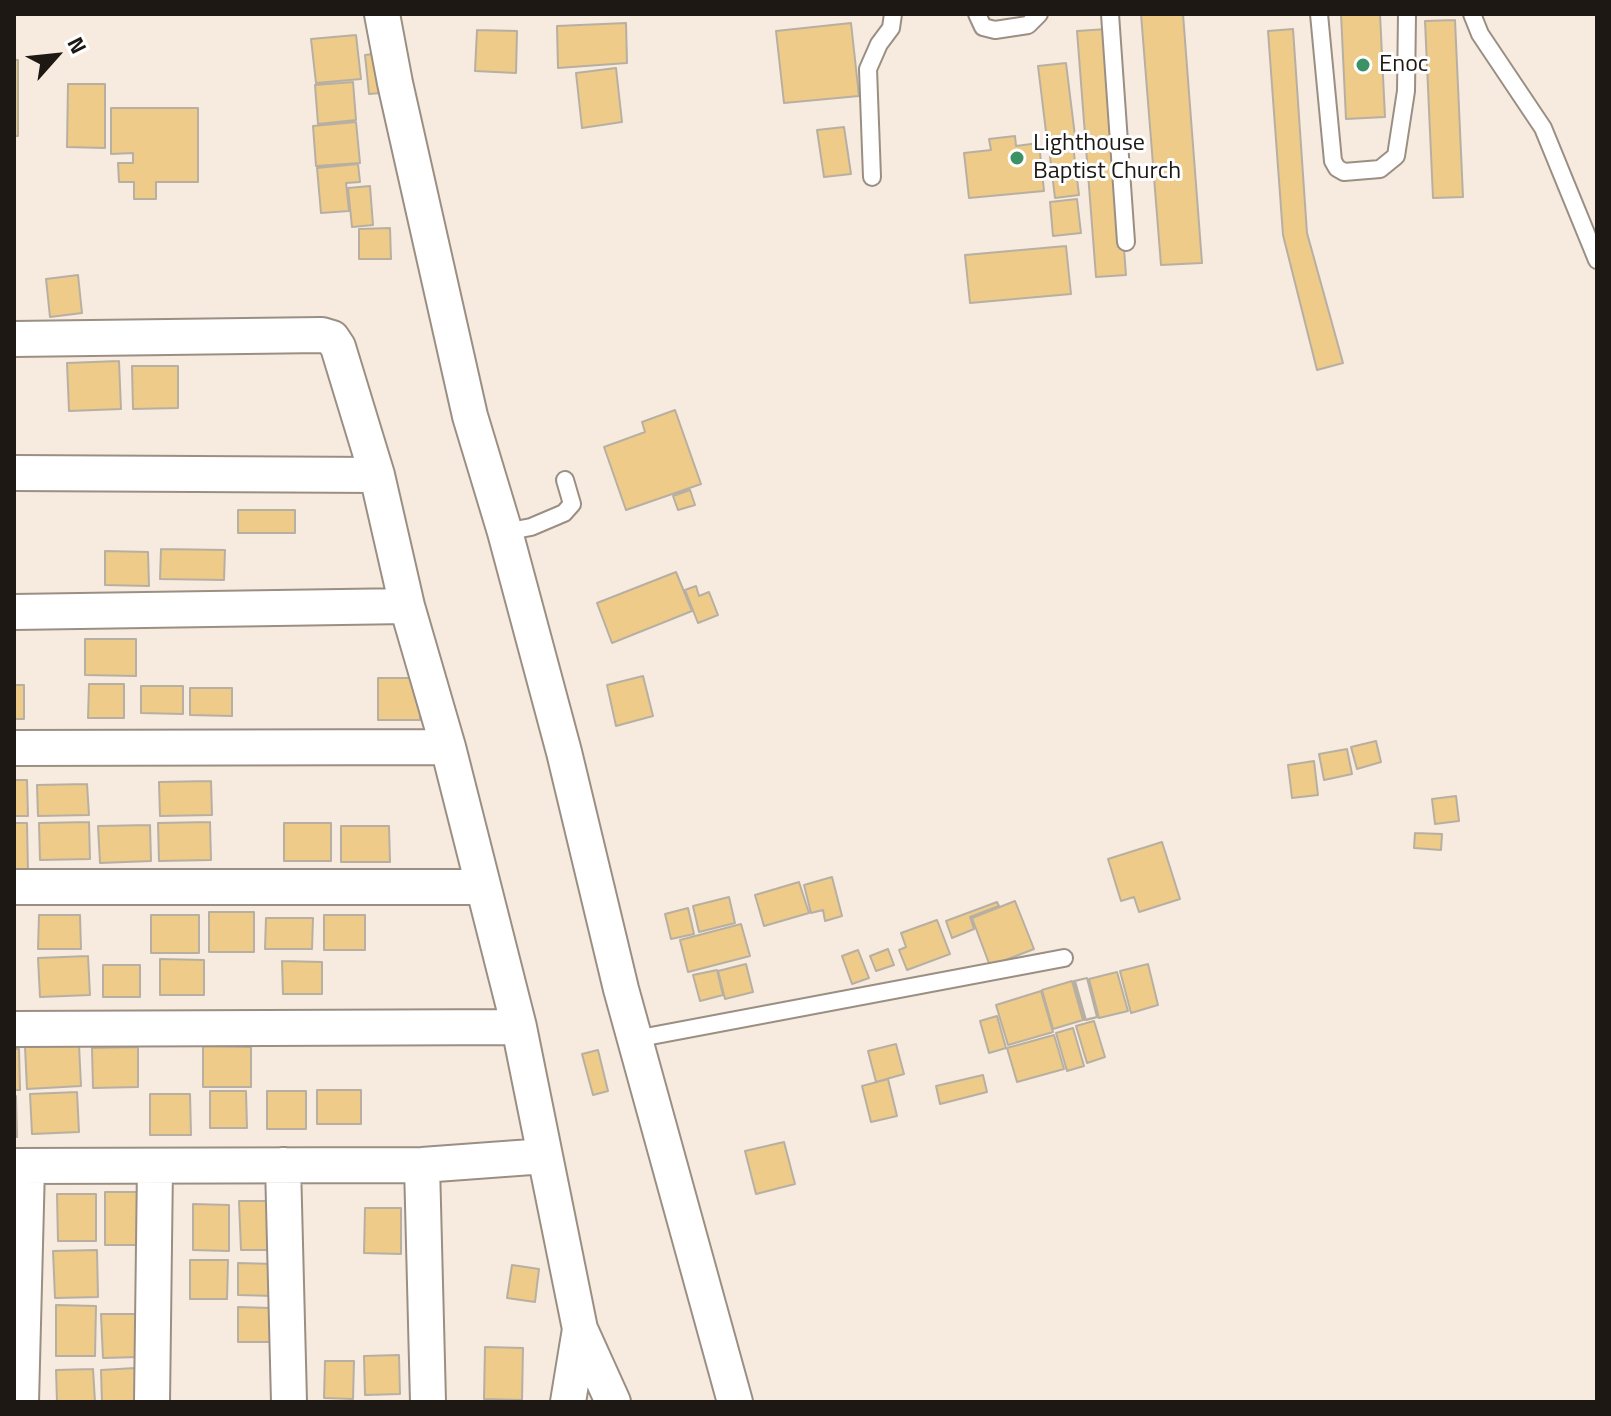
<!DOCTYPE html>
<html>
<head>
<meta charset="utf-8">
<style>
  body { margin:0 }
  #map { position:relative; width:1611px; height:1416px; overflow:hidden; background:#f7eade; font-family:"Titillium Web",sans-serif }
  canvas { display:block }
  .frame { position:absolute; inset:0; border:16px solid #1d1814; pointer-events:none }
  .north { position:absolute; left:16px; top:16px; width:80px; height:80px; -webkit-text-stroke:6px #fff; paint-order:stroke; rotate:63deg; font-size:22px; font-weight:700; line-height:32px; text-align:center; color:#1d1814 }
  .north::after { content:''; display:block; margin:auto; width:28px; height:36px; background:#1d1814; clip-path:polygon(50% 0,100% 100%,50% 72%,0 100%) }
</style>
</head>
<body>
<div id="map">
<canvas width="1611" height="1416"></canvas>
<div class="frame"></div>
<div class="north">N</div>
</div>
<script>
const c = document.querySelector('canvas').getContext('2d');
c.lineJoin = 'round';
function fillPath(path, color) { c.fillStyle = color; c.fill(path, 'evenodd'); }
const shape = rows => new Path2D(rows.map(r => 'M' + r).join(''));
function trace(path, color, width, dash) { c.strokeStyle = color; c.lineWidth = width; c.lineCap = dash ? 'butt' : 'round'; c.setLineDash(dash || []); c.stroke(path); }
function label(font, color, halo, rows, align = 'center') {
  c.font = font + ' "Titillium Web",sans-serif'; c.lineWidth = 6; c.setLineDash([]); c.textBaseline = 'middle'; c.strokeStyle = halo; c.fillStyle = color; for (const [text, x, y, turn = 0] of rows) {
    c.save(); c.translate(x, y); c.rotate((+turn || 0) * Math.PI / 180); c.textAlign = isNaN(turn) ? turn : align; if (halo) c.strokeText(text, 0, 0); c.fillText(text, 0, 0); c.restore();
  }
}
const building = shape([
  [1141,14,1183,14,1202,263,1161,265,1141,14],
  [1341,14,1380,14,1385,117,1346,119,1341,14],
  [1455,20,1463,197,1433,198,1425,21,1455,20],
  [626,23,627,63,558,68,557,26,626,23],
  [851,23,859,96,784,103,776,31,851,23],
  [1107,29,1126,275,1096,277,1077,31,1107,29],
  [1293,29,1307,233,1343,363,1317,370,1283,235,1268,31,1293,29],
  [477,30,517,31,516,73,475,71,477,30],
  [356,35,361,79,316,83,311,39,356,35],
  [389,52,393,92,369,94,365,55,389,52],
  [14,60,18,60,18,136,14,136,14,60],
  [1066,63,1075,136,1047,140,1038,66,1066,63],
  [616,68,622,122,582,128,576,73,616,68],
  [353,82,356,120,318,124,315,85,353,82],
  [68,84,105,84,105,148,67,147,68,84],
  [111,108,198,108,198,182,156,182,156,199,134,199,134,182,119,182,118,163,133,163,133,153,111,154,111,108],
  [356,122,360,163,316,166,313,126,356,122],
  [844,127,851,174,824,177,817,130,844,127],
  [1015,136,1016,146,1039,143,1044,191,969,198,964,153,991,150,989,139,1015,136],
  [1072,137,1079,195,1055,198,1048,140,1072,137],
  [358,164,360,182,346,183,349,211,321,213,317,168,358,164],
  [370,186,373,225,352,227,348,188,370,186],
  [1077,199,1081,233,1053,236,1050,202,1077,199],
  [390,228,391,259,359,259,359,229,390,228],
  [1066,246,1071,294,970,303,965,255,1066,246],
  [78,275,82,313,50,317,46,279,78,275],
  [119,361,121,409,69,411,67,363,119,361],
  [132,366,178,366,178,408,133,409,132,366],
  [675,410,701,484,626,510,604,447,645,432,642,422,675,410],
  [690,490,695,505,678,510,673,496,690,490],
  [238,510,295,510,295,533,238,533,238,510],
  [161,549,225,550,224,580,160,579,161,549],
  [105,551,148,552,149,586,105,585,105,551],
  [676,572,692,611,612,643,597,603,676,572],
  [696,586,699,596,709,592,718,615,698,623,685,590,696,586],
  [85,639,136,639,136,676,85,675,85,639],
  [643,676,653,716,616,726,607,685,643,676],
  [378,678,420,678,420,720,378,720,378,678],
  [89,684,124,684,124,718,88,718,89,684],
  [14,685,24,685,24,719,14,719,14,685],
  [141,686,183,686,183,714,141,713,141,686],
  [190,688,232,688,232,716,190,715,190,688],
  [1376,741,1381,762,1357,769,1351,747,1376,741],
  [1347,749,1352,774,1324,780,1319,754,1347,749],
  [1314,761,1318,795,1292,798,1288,765,1314,761],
  [14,780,27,780,28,816,14,816,14,780],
  [211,781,212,815,160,816,159,782,211,781],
  [87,784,89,815,38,816,37,785,87,784],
  [1456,796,1459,821,1435,824,1432,799,1456,796],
  [89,822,90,859,40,860,39,823,89,822],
  [210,822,211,860,159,861,158,823,210,822],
  [14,823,27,823,28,872,14,872,14,823],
  [284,823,331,823,331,861,284,861,284,823],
  [150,825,151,861,100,863,98,826,150,825],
  [341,826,389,826,390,862,341,862,341,826],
  [1415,833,1442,834,1441,850,1414,848,1415,833],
  [1162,842,1180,899,1139,912,1134,897,1121,901,1108,859,1162,842],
  [832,877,842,916,825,921,823,910,811,913,804,885,832,877],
  [799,882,809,913,764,926,755,895,799,882],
  [729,897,735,923,699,932,693,906,729,897],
  [1015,901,1034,949,990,966,972,918,1015,901],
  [997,902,999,906,970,917,974,929,952,938,946,921,997,902],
  [688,908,694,934,671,939,665,914,688,908],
  [209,912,254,912,254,952,209,952,209,912],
  [39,915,80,915,81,949,38,949,39,915],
  [151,915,199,915,199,953,151,953,151,915],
  [324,915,365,915,365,950,324,950,324,915],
  [266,918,313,918,312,949,265,949,266,918],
  [937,920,950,954,907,970,899,950,906,947,901,933,937,920],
  [741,924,750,956,688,972,680,940,741,924],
  [888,949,894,965,876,971,870,956,888,949],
  [858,950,869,978,852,984,842,956,858,950],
  [88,956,90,995,40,997,38,958,88,956],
  [160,959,204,960,204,995,160,995,160,959],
  [282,961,322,962,322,994,283,994,282,961],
  [746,964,753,992,725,999,718,971,746,964],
  [1148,964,1158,1005,1131,1013,1120,971,1148,964],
  [103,965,140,965,140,997,103,997,103,965],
  [717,970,723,995,700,1001,693,975,717,970],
  [1117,972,1128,1011,1099,1018,1089,979,1117,972],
  [1087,978,1097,1017,1084,1020,1074,981,1087,978],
  [1087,978,1098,1017,1086,1020,1075,981,1087,978],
  [1072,981,1083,1020,1053,1029,1042,990,1072,981],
  [1041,991,1053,1032,1008,1045,996,1005,1041,991],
  [997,1016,1006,1048,989,1053,980,1021,997,1016],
  [1094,1021,1105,1057,1087,1063,1076,1026,1094,1021],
  [1073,1028,1084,1066,1067,1071,1056,1033,1073,1028],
  [1054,1035,1064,1069,1017,1082,1007,1048,1054,1035],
  [896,1044,904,1074,876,1082,868,1051,896,1044],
  [79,1045,81,1086,27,1089,25,1047,79,1045],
  [203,1046,251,1047,251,1087,203,1087,203,1046],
  [138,1047,138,1087,93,1088,92,1048,138,1047],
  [14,1049,19,1049,20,1090,14,1090,14,1049],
  [598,1050,608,1091,593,1095,582,1054,598,1050],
  [983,1075,987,1092,940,1104,936,1086,983,1075],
  [888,1079,897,1116,871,1122,862,1086,888,1079],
  [317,1090,361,1090,361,1124,317,1124,317,1090],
  [210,1091,246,1091,247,1128,210,1128,210,1091],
  [267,1091,306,1091,306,1129,267,1129,267,1091],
  [77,1092,79,1132,32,1134,30,1094,77,1092],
  [150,1094,190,1094,191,1135,150,1135,150,1094],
  [14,1096,16,1096,17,1137,14,1137,14,1096],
  [784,1142,795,1184,756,1194,745,1151,784,1142],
  [105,1192,140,1192,141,1245,105,1245,105,1192],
  [57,1194,96,1194,96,1241,58,1241,57,1194],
  [239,1201,272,1201,273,1250,241,1250,239,1201],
  [193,1204,229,1205,229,1251,193,1250,193,1204],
  [365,1208,401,1208,401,1254,364,1253,365,1208],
  [97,1250,98,1297,55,1298,53,1251,97,1250],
  [190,1260,228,1260,227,1299,190,1299,190,1260],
  [238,1263,275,1264,274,1296,238,1295,238,1263],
  [512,1265,539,1269,535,1302,507,1298,512,1265],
  [56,1305,96,1306,95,1356,56,1356,56,1305],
  [238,1307,271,1308,271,1342,238,1342,238,1307],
  [101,1314,137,1314,139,1357,103,1358,101,1314],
  [485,1347,523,1348,522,1400,484,1399,485,1347],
  [399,1355,400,1394,365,1395,364,1356,399,1355],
  [325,1361,354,1361,353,1399,324,1398,325,1361],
  [135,1368,137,1402,102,1402,101,1370,135,1368],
  [93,1369,95,1402,57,1402,56,1370,93,1369]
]);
const service = shape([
  [977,14,983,27,995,30,1028,25,1039,14],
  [1110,14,1126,242],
  [1319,14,1333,161,1337,168,1344,172,1380,169,1396,156,1406,91,1407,14],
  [1472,14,1480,34,1543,128,1597,260],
  [872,177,868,69,879,44,891,28,893,14],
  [505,532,531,527,564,513,572,504,565,480],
  [635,1039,1064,958]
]);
const minor = shape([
  [382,14,395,83,470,416,505,532,564,752,621,989,735,1402],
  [14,339,322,335,332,338,338,347,377,475,407,606,448,747,519,1027,580,1329,613,1402],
  [14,473,377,475],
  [14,612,407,606],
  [14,748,448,747],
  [14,887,483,887],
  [14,1029,519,1027],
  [283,1165,289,1402],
  [422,1165,428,1402],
  [14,1166,422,1165,545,1156],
  [21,1402,27,1166],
  [152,1402,155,1166],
  [568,1402,580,1329]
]);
const markers = [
  [1363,65,8,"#3c9165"],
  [1017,158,8,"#3c9165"]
];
const poiNames = [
  ["Enoc",1379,65],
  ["Lighthouse",1033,144],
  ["Baptist Church",1033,172]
];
fillPath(building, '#eecb89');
trace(building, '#b7b0a2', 2);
trace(service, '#9b8f84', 20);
trace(minor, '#9b8f84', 38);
trace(service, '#fff', 16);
trace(minor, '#fff', 34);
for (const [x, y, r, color] of markers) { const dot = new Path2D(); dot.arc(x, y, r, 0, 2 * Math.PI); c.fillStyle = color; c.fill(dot); trace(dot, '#fff', 3); }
label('24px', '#1d1814', '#fff', poiNames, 'left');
</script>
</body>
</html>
